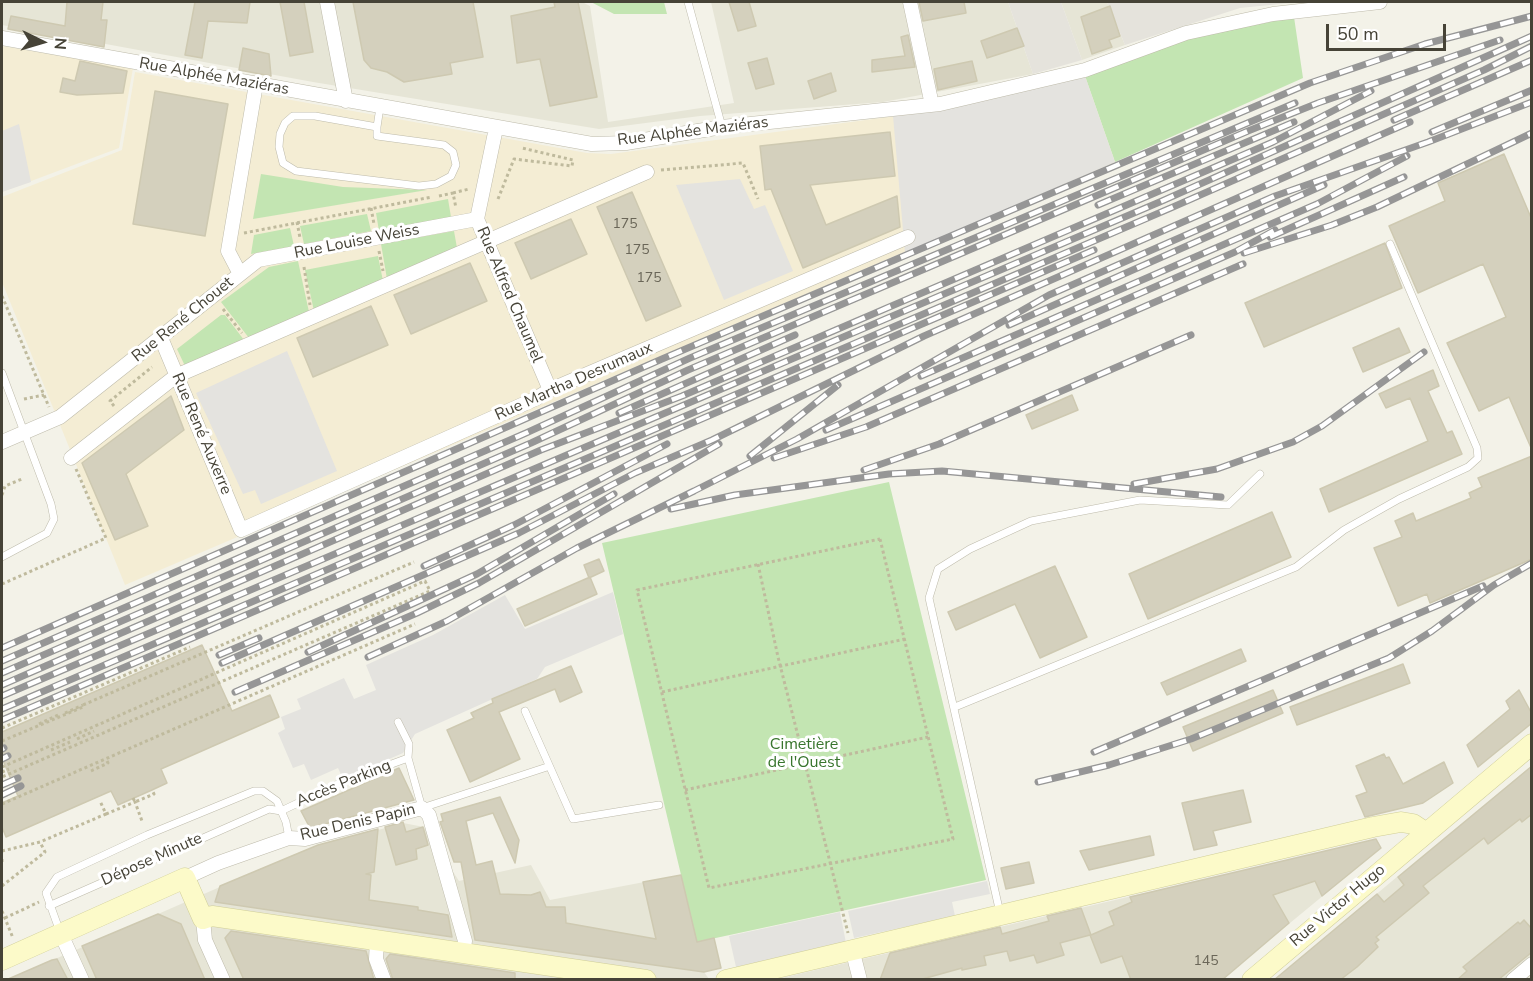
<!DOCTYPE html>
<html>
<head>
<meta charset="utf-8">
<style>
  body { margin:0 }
  #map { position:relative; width:1533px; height:981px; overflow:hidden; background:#f3f2e8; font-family:"Nunito Sans",sans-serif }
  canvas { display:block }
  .frame { position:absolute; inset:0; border:3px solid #464337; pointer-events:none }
  .north { position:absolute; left:12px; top:12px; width:60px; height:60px; -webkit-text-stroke:4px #fff; paint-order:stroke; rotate:95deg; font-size:16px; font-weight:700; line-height:24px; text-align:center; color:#464337 }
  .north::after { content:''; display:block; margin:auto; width:21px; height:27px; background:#464337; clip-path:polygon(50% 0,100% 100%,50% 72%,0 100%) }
  .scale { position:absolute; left:1326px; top:24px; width:120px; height:27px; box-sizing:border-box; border:3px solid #464337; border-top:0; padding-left:8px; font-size:18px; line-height:21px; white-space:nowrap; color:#464337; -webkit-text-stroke:4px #fff; paint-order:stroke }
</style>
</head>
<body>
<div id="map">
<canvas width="1533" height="981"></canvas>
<div class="frame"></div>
<div class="north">N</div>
<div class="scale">50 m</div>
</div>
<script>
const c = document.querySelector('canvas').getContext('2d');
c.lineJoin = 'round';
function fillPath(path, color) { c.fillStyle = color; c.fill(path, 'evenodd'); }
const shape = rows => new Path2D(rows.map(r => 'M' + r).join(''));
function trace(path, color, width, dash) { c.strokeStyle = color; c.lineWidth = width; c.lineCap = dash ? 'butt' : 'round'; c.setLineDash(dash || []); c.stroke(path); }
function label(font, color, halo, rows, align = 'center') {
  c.font = font + ' "Nunito Sans",sans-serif'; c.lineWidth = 6; c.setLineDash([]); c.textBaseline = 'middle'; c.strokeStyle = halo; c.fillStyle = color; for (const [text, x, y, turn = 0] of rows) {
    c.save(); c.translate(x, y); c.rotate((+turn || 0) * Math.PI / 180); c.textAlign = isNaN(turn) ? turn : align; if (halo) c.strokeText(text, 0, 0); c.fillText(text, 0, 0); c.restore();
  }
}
const residential = shape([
  [2,2,582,2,590,6,608,122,734,103,711,2,1008,2,1033,74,883,102,700,116,599,129,313,82,2,25],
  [1061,2,1107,2,1125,45,1082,60],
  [1531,766,1531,979,1274,980,1404,871],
  [403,823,424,827,459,881,531,865,550,900,681,875,704,972,709,979,7,980,300,852],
  [1376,839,1381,848,1222,979,773,980]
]);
const commercial = shape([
  [2,46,133,68,119,148,2,192],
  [135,72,587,153,611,154,933,111,1085,76,1115,162,125,585,2,282,2,197,122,150]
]);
const industrial = shape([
  [1008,2,1061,2,1082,60,1033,74],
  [1107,2,1299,2,1240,8,1125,45]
]);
const green = shape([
  [591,2,664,2,667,14,614,14],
  [1294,17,1303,78,1115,162,1085,76,1186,39],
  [261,174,343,187,427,190,253,219],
  [448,199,451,217,379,231,376,213],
  [367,214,371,231,304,244,300,226],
  [290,228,294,246,251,254,254,235],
  [454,231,457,248,387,279,381,244],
  [378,256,383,281,314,311,305,270],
  [298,261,309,312,249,338,221,302,269,267],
  [221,315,225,315,244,340,185,366,177,349],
  [889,482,986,880,697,942,602,543]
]);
const parking = shape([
  [1085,76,1115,162,905,253,893,116,933,111],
  [19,124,31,182,2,192,2,131],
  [740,179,754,209,765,205,793,271,724,300,676,185],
  [287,351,337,471,261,504,255,490,243,494,196,393],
  [613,592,623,634,545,667,537,679,415,734,403,753,343,779,338,768,311,780,304,764,293,768,278,733,285,729,281,717,301,709,297,699,344,678,354,699,376,690,366,665,433,635,505,595,525,629],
  [987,881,990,894,952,902,955,916,854,938,848,911],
  [840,912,846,943,736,967,729,936]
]);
const building = shape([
  [67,2,103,2,101,20,107,20,104,47,8,29,11,16,65,26,67,2],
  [195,2,250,2,247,23,208,21,202,58,185,55,195,2],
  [280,2,304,2,313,52,290,56,280,2],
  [353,2,473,2,483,57,450,63,452,74,404,82,387,72,371,68,364,60,353,2],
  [554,2,578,2,597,97,550,106,540,59,517,63,511,16,555,7,554,2],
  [729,2,749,2,756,26,738,31,729,2],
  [919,2,964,2,966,13,923,21,919,2],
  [1110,6,1120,36,1109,40,1112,47,1092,54,1081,17,1110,6],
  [1017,28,1024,46,987,58,981,41,1017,28],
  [908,35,915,67,872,72,872,60,905,56,901,37,908,35],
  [243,48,269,54,271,76,239,70,243,48],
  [767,58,774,84,756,89,748,63,767,58],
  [80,61,127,71,123,93,77,95,60,92,63,78,75,81,80,61],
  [972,61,977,81,938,90,934,69,972,61],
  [831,73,836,91,814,99,808,81,831,73],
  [155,91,228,104,205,236,133,224,155,91],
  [890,132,895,176,810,185,826,225,897,196,900,227,803,268,771,189,765,190,760,146,890,132],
  [1504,154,1532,220,1532,450,1509,397,1479,411,1447,343,1506,317,1483,264,1418,293,1389,226,1445,201,1438,183,1504,154],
  [632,192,681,306,646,321,597,207,632,192],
  [571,219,587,254,531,279,515,243,571,219],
  [1385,243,1402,288,1264,347,1245,303,1385,243],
  [470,263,487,301,411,334,394,295,470,263],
  [371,306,388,345,313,377,297,338,371,306],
  [1399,328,1410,352,1363,372,1353,348,1399,328],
  [1433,370,1439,386,1428,391,1447,433,1452,431,1462,454,1329,512,1320,489,1428,441,1410,398,1386,408,1379,394,1433,370],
  [1072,395,1078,410,1032,429,1026,415,1072,395],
  [171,396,184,430,126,474,148,526,115,540,82,463,171,396],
  [1532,456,1532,559,1430,603,1427,594,1398,606,1374,548,1402,537,1395,521,1413,513,1416,521,1471,498,1469,493,1482,487,1478,478,1532,456],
  [1272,512,1291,557,1148,619,1129,574,1272,512],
  [599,559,604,571,589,578,584,565,599,559],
  [1055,566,1087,637,1040,658,1015,604,956,630,948,612,1055,566],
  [590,577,597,594,525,626,517,609,590,577],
  [202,645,232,711,270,695,279,717,161,769,167,783,152,790,118,805,111,791,6,837,2,827,2,803,18,796,2,758,2,732,202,645],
  [1241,649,1246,661,1167,695,1161,683,1241,649],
  [1403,664,1410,683,1297,725,1290,707,1403,664],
  [571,666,582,692,560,702,555,689,499,712,520,759,470,782,447,730,474,718,471,713,493,703,492,699,571,666],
  [1273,690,1283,713,1193,751,1183,727,1273,690],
  [1519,690,1532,714,1532,723,1478,767,1467,745,1510,709,1506,701,1519,690],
  [1384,754,1386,758,1389,757,1403,784,1444,762,1453,783,1423,803,1365,817,1356,796,1367,792,1356,766,1384,754],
  [1532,766,1532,814,1522,822,1520,819,1488,844,1484,838,1423,886,1429,893,1376,937,1379,940,1375,943,1378,947,1357,967,1340,980,1274,980,1377,894,1384,902,1404,885,1398,877,1532,766],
  [399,768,414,800,310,828,301,811,399,768],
  [1243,790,1251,822,1213,831,1217,845,1194,850,1182,803,1243,790],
  [500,797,519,840,515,863,493,813,466,821,476,865,492,861,500,894,531,895,540,892,546,907,565,907,566,923,656,939,643,882,681,875,697,942,714,938,721,968,704,972,475,940,461,862,454,862,440,822,443,821,441,814,500,797],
  [403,822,406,832,423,827,428,845,416,849,417,859,396,865,385,827,403,822],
  [378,829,374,872,366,874,371,875,369,900,418,907,418,910,448,915,452,937,215,902,220,886,318,845,378,829],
  [1150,836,1154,855,1089,870,1080,851,1150,836],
  [1376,839,1381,848,1322,896,1315,881,1273,895,1289,923,1222,980,1131,980,1122,956,1101,963,1090,935,1060,943,1064,955,1037,963,1034,955,1010,961,1007,951,984,956,986,965,962,970,962,968,919,980,880,980,890,953,1000,927,1002,934,1049,921,1047,916,1081,908,1091,935,1114,925,1109,912,1132,902,1130,897,1376,839],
  [1029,862,1034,883,1006,889,1001,868,1029,862],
  [158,914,181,924,205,980,97,980,82,946,158,914],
  [1524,920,1532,929,1532,952,1498,980,1457,980,1467,971,1463,967,1518,922,1520,924,1524,920],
  [231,931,366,951,374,980,244,980,225,938,231,931],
  [390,954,515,973,515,980,393,980,386,959,390,954],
  [57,959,68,980,6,980,52,960,57,959]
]);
const path = shape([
  [661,170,743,163,758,199],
  [453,193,469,189],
  [439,196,453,193,456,208],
  [498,199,514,159,572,166,573,160,522,148],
  [371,208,374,224],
  [297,222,300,238],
  [244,233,432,197],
  [379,251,383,271],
  [304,267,310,305],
  [2,296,49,407],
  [223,309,242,333],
  [24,399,44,395],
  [114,406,110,401,152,367],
  [2,495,5,486,22,479],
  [880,539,953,839,709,888,637,590,880,539],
  [758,564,778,657,848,933],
  [2,584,106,538,76,469],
  [662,692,905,639],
  [65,713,83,705],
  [39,724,58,715],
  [2,728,190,647],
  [77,739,94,731],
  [2,741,83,707,83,705,414,562],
  [51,750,70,742],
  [2,767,425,581,430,591,2,777],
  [91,771,108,763,106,759],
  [2,772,9,769],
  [685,790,928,737],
  [133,798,135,802,154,794,152,790],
  [2,804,415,624],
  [106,814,135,802,142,821],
  [2,851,40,842,106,814,100,801],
  [2,859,2,864],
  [2,886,45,852,40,842],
  [2,911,13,938],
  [5,918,39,902]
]);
const lane = shape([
  [688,2,722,127],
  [377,127,377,136,444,145,453,152,456,165,451,176,436,184,419,186,296,171,283,163,279,147,280,134,285,123,293,116,315,116,377,127,380,107],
  [2,373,51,504,54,519,47,533,2,557],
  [955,707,1296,567,1344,530,1399,499,1468,467,1478,458,1477,448,1390,244],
  [525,711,573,819,659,805],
  [398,722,409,744,408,758,422,808,547,767],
  [281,811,340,783,408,758],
  [49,906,269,809,281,811],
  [1000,913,929,598,938,569,970,549,1031,521,1140,500,1228,505,1260,474],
  [60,932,46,893,57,877,147,835,254,791,263,791,277,801,286,822,289,838]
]);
const street = shape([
  [327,2,346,101],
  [910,2,932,105],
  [2,38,592,144,626,143,722,127,940,104,1085,70,1186,33,1273,14,1380,2],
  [496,128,477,219,550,390],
  [240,274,228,251,256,84],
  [161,338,241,530,535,399,550,390,908,237],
  [2,442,60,417,258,260,477,219],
  [71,458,176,376,647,172],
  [185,878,218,863,289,838,305,839,422,808,429,815,465,941,463,952],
  [203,919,205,940,223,980],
  [60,932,82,980],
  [377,940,376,959,384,980],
  [852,949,860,980],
  [1513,980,1532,964]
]);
const secondary = shape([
  [2,960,185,878,203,919,212,916,646,980],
  [726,980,1373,827,1401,822,1413,824,1425,832],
  [1252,980,1532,744]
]);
const rail = shape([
  [1394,120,1532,60],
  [1432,132,1532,90],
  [1098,205,1294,122],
  [1270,237,1404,177],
  [1244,253,1332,225,1377,207,1532,133],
  [1009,325,1324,185],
  [921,376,1317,204,1407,156],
  [619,413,795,335],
  [826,430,1235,252,1275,230],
  [750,456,838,385],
  [774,458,866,427,1243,264],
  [864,470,939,444,1191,335],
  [1134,484,1217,469,1293,442,1322,426,1424,352],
  [688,494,797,439,1049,295,1275,196,1428,142,1532,102],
  [671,509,735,495,889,474,942,471,1221,497],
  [424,566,514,525,667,444],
  [2,648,662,359,1310,83,1425,44,1532,16],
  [308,652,477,574,614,494],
  [219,655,259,638],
  [368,657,447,621,577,548,694,491],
  [2,661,526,433,690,358,1295,103],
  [222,663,519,533,635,473,712,440,924,336,1410,122],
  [2,673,531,443,688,370,1248,131,1318,103,1500,40],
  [2,685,541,450,682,396,1171,186,1273,142,1371,91],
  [235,692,417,613,479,583,719,444],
  [2,696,1162,201,1532,36],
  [2,709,1173,207,1484,70,1532,46],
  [2,720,1094,250],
  [2,749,4,748],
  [1094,752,1483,586],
  [2,759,8,756],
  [1038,782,1109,765,1191,739,1389,658,1432,631,1494,585,1532,563],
  [2,785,18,778],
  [2,795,21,786]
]);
const numberNames = [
  ["175",625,225],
  ["175",637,251],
  ["175",649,279],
  ["145",1206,962]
];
const streetNames = [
  ["Rue Alphée Maziéras",214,77,10],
  ["Rue Alphée Maziéras",693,132,-7],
  ["Rue Louise Weiss",357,242,-11],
  ["Rue Alfred Chaumel",509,295,67],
  ["Rue René Chouet",183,320,-39],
  ["Rue Martha Desrumaux",574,382,-24],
  ["Rue René Auxerre",201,434,67],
  ["Accès Parking",344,784,-22],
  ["Rue Denis Papin",358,823,-13],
  ["Dépose Minute",152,860,-24],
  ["Rue Victor Hugo",1338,906,-40]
];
const parkNames = [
  ["Cimetière",804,745],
  ["de l'Ouest",804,763]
];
fillPath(residential, '#e6e5d6');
fillPath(commercial, '#f4edd4');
fillPath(industrial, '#e5e3dc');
fillPath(green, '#c3e5b2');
fillPath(parking, '#e4e3df');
fillPath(building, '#d4d0bd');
trace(building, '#cec9b1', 1.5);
trace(lane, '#bebbab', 8);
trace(street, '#bebbab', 15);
trace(secondary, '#d0ce99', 21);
trace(path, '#bfba9d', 3, [3, 3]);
trace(lane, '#fff', 7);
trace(street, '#fff', 14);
trace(secondary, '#fcfac9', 20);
trace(rail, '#969696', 7);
trace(rail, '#fff', 4.5, [14]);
label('14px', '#6a6658', null, numberNames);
label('16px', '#464337', '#fff', streetNames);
label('16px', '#38752d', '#fff', parkNames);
</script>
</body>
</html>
